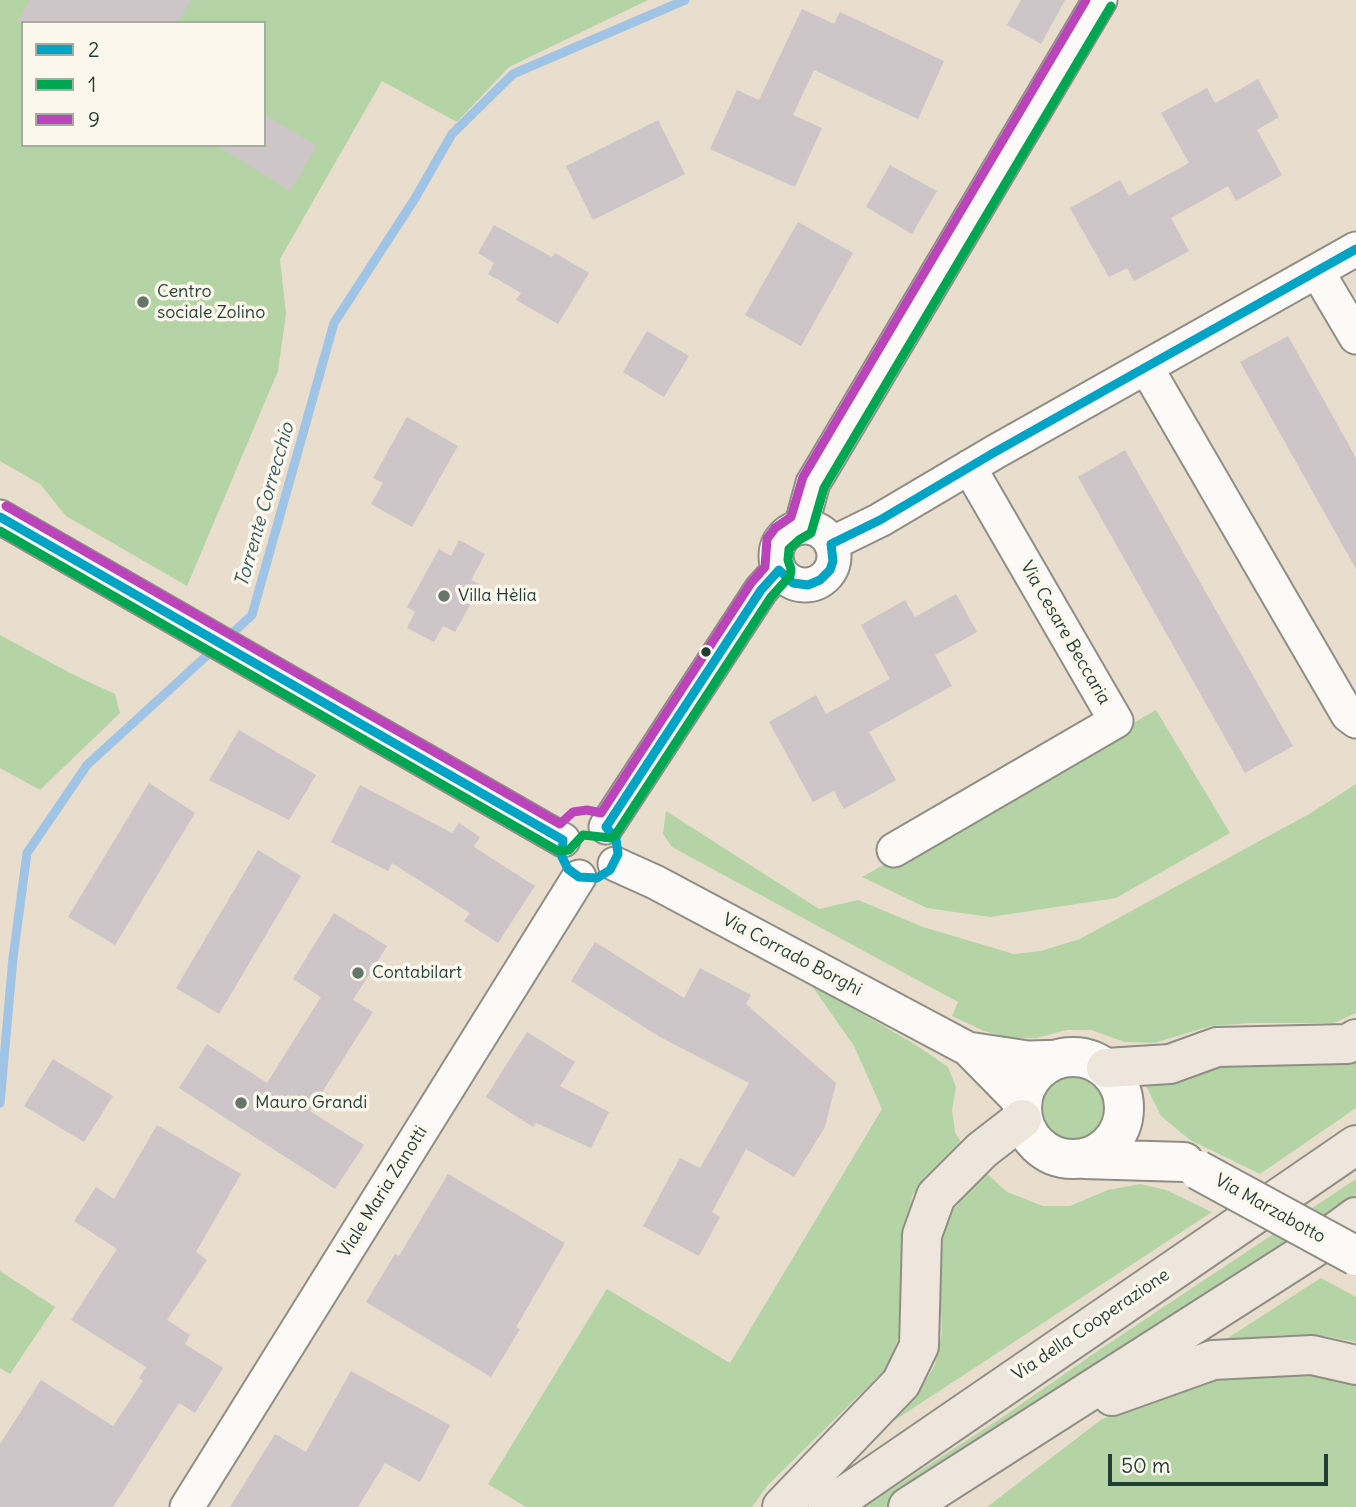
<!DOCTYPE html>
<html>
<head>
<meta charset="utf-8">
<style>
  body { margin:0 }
  #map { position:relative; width:1356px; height:1507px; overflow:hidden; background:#e9ddcd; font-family:Delius,sans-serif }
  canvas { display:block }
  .legend { position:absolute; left:21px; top:21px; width:245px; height:126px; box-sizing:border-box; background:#fbf7ec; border:2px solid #a3ada2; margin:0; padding:9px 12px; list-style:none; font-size:21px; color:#1f3d34 }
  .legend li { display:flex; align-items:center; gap:14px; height:35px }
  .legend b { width:35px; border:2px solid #a3ada2 }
  .scale { position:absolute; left:1108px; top:1454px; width:220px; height:32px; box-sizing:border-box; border:4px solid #1f3d34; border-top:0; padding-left:9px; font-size:21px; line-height:24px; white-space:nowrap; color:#1f3d34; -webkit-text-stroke:5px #fbf7ec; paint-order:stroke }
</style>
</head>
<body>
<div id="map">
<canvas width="1356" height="1507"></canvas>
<ul class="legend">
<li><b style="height:9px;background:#02a4c6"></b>2</li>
<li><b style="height:9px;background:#00a651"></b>1</li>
<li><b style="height:9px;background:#b4b"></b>9</li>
</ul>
<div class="scale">50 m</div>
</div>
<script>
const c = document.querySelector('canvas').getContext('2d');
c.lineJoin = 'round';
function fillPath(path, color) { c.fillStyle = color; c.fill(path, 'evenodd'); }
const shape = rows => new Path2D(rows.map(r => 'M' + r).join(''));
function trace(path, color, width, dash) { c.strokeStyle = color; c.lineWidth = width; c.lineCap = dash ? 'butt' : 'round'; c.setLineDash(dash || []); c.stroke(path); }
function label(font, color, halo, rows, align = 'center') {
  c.font = font + ' Delius,sans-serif'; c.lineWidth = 7; c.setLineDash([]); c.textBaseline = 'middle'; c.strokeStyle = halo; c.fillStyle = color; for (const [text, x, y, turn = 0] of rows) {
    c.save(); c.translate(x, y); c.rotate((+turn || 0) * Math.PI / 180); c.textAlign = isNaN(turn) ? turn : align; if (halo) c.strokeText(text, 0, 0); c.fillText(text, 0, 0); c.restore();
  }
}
const green = shape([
  [0,0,648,0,509,67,457,122,382,81,280,259,286,314,278,371,187,586,66,516,40,484,0,461],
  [23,23,264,23,264,145,23,145],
  [0,635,72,674,115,694,120,713,40,790,0,768],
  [1156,710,1230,833,1116,898,990,917,927,908,862,877],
  [1356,784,1356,1013,1334,1023,1251,1023,1211,1026,1154,1043,1125,1042,1091,1030,1067,1030,1036,1038,1010,1038,984,1031,952,1016,958,1002,672,847,663,834,666,811,819,909,858,900,923,927,1014,954,1041,951,1080,939,1309,814],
  [810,983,916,1045,948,1067,956,1087,952,1110,955,1132,964,1147,927,1175,912,1196,899,1335,889,1366,768,1485,752,1507,526,1507,488,1484,607,1289,730,1363,882,1109,854,1046],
  [1356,1060,1356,1108,1260,1174,1190,1140,1161,1116,1146,1086,1225,1064,1319,1066],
  '1041 1107a32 32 0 1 1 64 0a32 32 0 1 1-64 0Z',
  [984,1171,1007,1192,1043,1206,1070,1206,1108,1190,1140,1184,1166,1190,1212,1212,889,1424,922,1387,935,1365,942,1333,938,1243,945,1220],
  [1356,1179,1356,1195,1008,1429,886,1507,864,1507,1001,1418,1102,1348],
  [0,1271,55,1307,10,1374,0,1368],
  [1321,1278,1356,1297,1356,1342,1325,1336,1281,1335,1223,1341],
  [1311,1372,1356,1382,1356,1507,987,1507,1102,1419,1210,1380]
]);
const stream = shape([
  [225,640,252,615,334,323,414,200,452,134,513,74,685,0],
  [0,1103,13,958,27,853,87,765,214,649]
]);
const building = shape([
  [30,0,191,0,178,23,17,23],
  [1021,0,1065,0,1041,44,1007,25],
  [802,9,834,24,840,12,944,61,918,119,814,70,793,115,822,128,795,187,710,149,737,90,759,100],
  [1258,79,1279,117,1257,130,1282,175,1236,201,1228,186,1171,218,1189,251,1134,281,1127,268,1109,277,1070,208,1120,180,1129,196,1189,163,1161,113,1207,88,1215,103],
  [264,114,317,146,290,191,216,145,264,145],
  [658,120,685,174,593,220,566,166],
  [890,165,937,191,912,234,866,207],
  [798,222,853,253,801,346,745,315],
  [494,225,552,257,555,253,589,273,558,324,516,300,521,293,488,274,494,263,478,253],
  [647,331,689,356,664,397,623,372],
  [1288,336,1356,458,1356,569,1240,362],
  [407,417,458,446,412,527,371,504,383,483,373,478],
  [1125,450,1293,746,1245,773,1078,477],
  [459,540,485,554,471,580,481,585,455,632,443,626,434,642,407,628,415,612,407,607,439,549,451,556],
  [956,594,977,632,935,655,952,686,869,732,896,780,844,809,834,791,813,802,769,722,816,695,826,714,890,679,861,625,905,600,915,617],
  [239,730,316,775,289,820,209,780],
  [149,783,195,813,115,945,68,917],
  [360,785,452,833,459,823,480,837,474,847,535,886,498,943,464,921,470,913,392,863,388,871,331,842],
  [258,850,301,876,219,1014,176,988],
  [334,913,387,946,353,1000,373,1012,310,1111,364,1145,335,1189,179,1088,207,1044,267,1083,321,997,293,979],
  [595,942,684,998,700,968,751,995,746,1004,836,1083,825,1127,794,1177,746,1149,712,1212,720,1217,699,1256,643,1226,680,1158,700,1168,749,1083,660,1037,571,981],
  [527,1032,575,1062,560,1086,609,1112,591,1148,536,1123,533,1127,486,1097],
  [53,1059,113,1096,84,1142,24,1106],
  [157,1125,241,1174,196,1252,207,1260,167,1320,190,1335,185,1344,223,1368,195,1413,179,1403,113,1507,0,1507,0,1444,41,1380,113,1426,143,1381,139,1378,146,1367,71,1320,117,1249,74,1221,96,1187,114,1199],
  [448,1174,565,1243,516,1327,520,1329,491,1377,366,1302,395,1254,399,1256],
  [351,1371,450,1425,420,1482,385,1463,358,1507,230,1507,275,1434,306,1452]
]);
const minor = shape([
  [1317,271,1356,337],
  [1146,367,1348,715,1356,721],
  [0,517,563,840],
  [801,527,813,483,818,475,1100,0],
  '776 556a29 29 0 1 1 58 0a29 29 0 1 1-58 0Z',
  [831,544,880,520,995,452,1356,249],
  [606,827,761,590,779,570],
  [894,850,1116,721,969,467],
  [615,864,655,882,968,1049,1021,1103],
  [968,1049,1028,1058,1067,1057],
  [187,1507,579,877]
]);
const tertiary = shape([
  '1022 1108a51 51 0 1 1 102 0a51 51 0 1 1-102 0Z',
  [1084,1159,1184,1162]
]);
const trunk = shape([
  [1106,1068,1170,1064,1217,1047,1347,1044,1356,1039],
  [1112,1396,1213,1360,1312,1355,1356,1365],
  [782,1507,901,1383,919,1346,922,1235,936,1196,982,1150,1022,1119],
  [828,1507,1356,1145],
  [908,1507,1318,1245,1356,1217]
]);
const tertiaryBridge = shape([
  [1198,1170,1356,1256]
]);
const bus1 = shape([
  [0,517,563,840,562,857,568,869,579,877,597,878,610,870,618,854,616,839,606,827,761,590,779,570,793,583,808,585,820,580,830,570,833,561,831,544,880,520,995,452,1356,249]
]);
const bus2 = shape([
  [0,531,558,851,569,850,583,835,611,838,616,834,771,597,790,576,791,569,788,560,789,549,799,540,811,533,824,488,1111,6]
]);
const bus3 = shape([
  [6,506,560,824,573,812,587,810,601,813,751,583,765,567,767,539,775,528,791,517,803,477,1086,0]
]);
const markers = [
  [143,302,7,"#66756a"],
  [444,596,7,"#66756a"],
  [706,652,6,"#1f3d34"],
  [358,973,7,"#66756a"],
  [241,1103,7,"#66756a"]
];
const poiNames = [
  ["Centro",157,292],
  ["sociale Zolino",157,313],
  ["Villa Hèlia",458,596],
  ["Contabilart",372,973],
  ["Mauro Grandi",255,1103]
];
const streetNames = [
  ["Via Cesare Beccaria",1065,633,60],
  ["Via Corrado Borghi",792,955,28],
  ["Viale Maria Zanotti",383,1192,-58],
  ["Via Marzabotto",1270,1209,29],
  ["Via della Cooperazione",1091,1325,-34]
];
const waterNames = [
  ["Torrente Correcchio",265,505,-74]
];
fillPath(green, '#b5d4a5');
trace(stream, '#9fc4e6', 9);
fillPath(building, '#cdc5c7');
trace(minor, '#8f8e85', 37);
trace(tertiary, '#8f8e85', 42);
trace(trunk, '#8f8e85', 42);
trace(minor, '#fcfaf8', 33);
trace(tertiary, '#fcfaf8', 38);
trace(trunk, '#eee5dc', 38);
trace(tertiaryBridge, '#8f8e85', 42, []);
trace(tertiaryBridge, '#fcfaf8', 38);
trace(bus1, '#02a4c6', 9);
trace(bus2, '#00a651', 9);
trace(bus3, '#b4b', 9);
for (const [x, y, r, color] of markers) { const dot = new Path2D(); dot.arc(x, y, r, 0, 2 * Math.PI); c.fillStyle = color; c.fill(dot); trace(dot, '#fbf7ec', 2.5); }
label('18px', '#1f3d34', '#fbf7ec', poiNames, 'left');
label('18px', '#1f3d34', '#fbf7ec', streetNames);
label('italic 19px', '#375c63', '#fbf7ec', waterNames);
</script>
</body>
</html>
